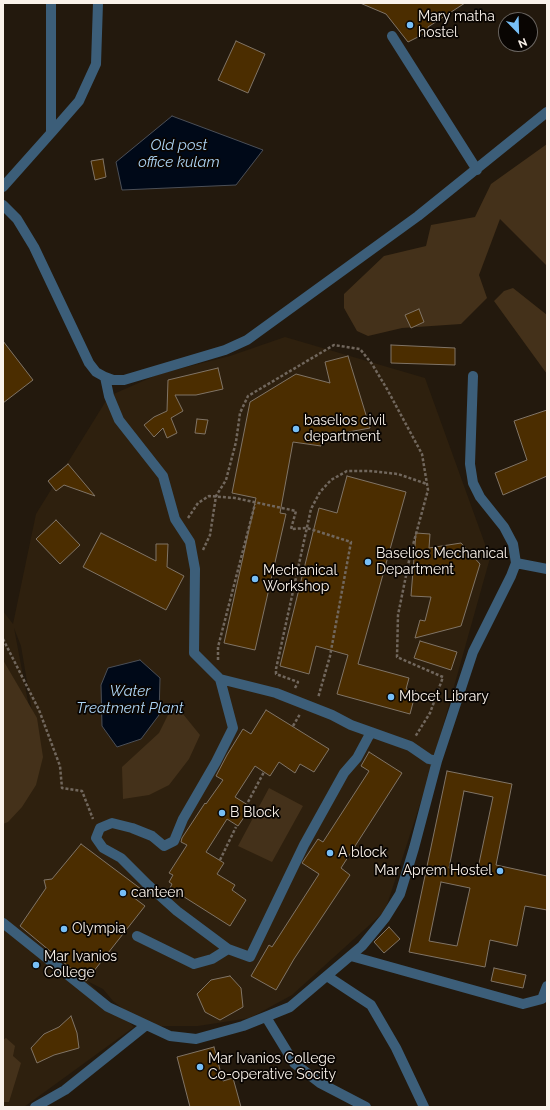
<!DOCTYPE html>
<html>
<head>
<meta charset="utf-8">
<style>
  body { margin:0 }
  #map { position:relative; width:550px; height:1110px; overflow:hidden; background:#23190d; font-family:Raleway,sans-serif }
  canvas { display:block }
  .frame { position:absolute; inset:0; border:4px solid #faf2ea; pointer-events:none }
  .north { position:absolute; left:498px; top:12px; width:40px; height:40px; box-sizing:border-box; background:#090502; border:1px solid #69645f; border-radius:50%; rotate:157deg; font-size:11px; font-weight:700; line-height:16px; text-align:center; color:#faf2ea }
  .north::after { content:''; display:block; margin:auto; width:14px; height:18px; background:#77bff7; clip-path:polygon(50% 0,100% 100%,50% 72%,0 100%) }
</style>
</head>
<body>
<div id="map">
<canvas width="550" height="1110"></canvas>
<div class="frame"></div>
<div class="north">N</div>
</div>
<script>
const c = document.querySelector('canvas').getContext('2d');
c.lineJoin = 'round';
function fillPath(path, color) { c.fillStyle = color; c.fill(path, 'evenodd'); }
const shape = rows => new Path2D(rows.map(r => 'M' + r).join(''));
function trace(path, color, width, dash) { c.strokeStyle = color; c.lineWidth = width; c.lineCap = dash ? 'butt' : 'round'; c.setLineDash(dash || []); c.stroke(path); }
function label(font, color, halo, rows, align = 'center') {
  c.font = font + ' Raleway,sans-serif'; c.lineWidth = 3.5; c.setLineDash([]); c.textBaseline = 'middle'; c.strokeStyle = halo; c.fillStyle = color; for (const [text, x, y, turn = 0] of rows) {
    c.save(); c.translate(x, y); c.rotate((+turn || 0) * Math.PI / 180); c.textAlign = isNaN(turn) ? turn : align; if (halo) c.strokeText(text, 0, 0); c.fillText(text, 0, 0); c.restore();
  }
}
const built = shape([
  [285,337,425,378,490,558,427,783,385,911,292,995,250,1018,198,1026,145,1026,113,1001,103,989,87,981,134,1027,24,1107,3,1107,3,611,13,624,36,514,109,396,159,374,230,356],
  [14,628,21,646,40,759,39,760]
]);
const green = shape([
  [547,144,547,266,500,219,479,275,487,298,461,324,402,328,368,336,357,331,344,308,344,294,384,256,426,246,431,225,475,217,491,184],
  [513,288,547,315,547,374,494,301,504,291],
  [3,660,37,718,43,757,36,785,22,807,8,822,3,824],
  [174,703,200,735,189,759,169,785,149,795,123,799,122,767,159,733],
  [269,788,303,806,272,862,238,846],
  [6,1038,15,1046,13,1056,21,1063,9,1102,3,1102,3,1040]
]);
const water = shape([
  [172,116,239,141,263,150,236,185,122,190,116,162,172,116],
  [140,660,160,678,159,715,141,739,117,747,102,726,101,685,108,668,140,660]
]);
const building = shape([
  [360,3,465,3,428,27,430,31,408,42,386,14,360,3],
  [236,41,265,54,248,93,218,80,236,41],
  [103,159,106,177,95,180,91,161,103,159],
  [419,309,424,322,411,328,405,315,419,309],
  [3,341,33,380,3,403,3,341],
  [391,345,455,348,455,365,391,363,391,345],
  [348,356,370,428,348,432,349,437,342,439,324,436,321,446,293,442,280,513,286,514,255,650,224,643,256,498,232,493,250,402,296,374,330,383,325,362,348,356],
  [218,368,223,389,196,395,175,395,183,411,171,418,177,433,167,438,163,428,154,437,144,425,154,417,167,411,168,380,218,368],
  [547,410,547,476,503,495,495,473,527,460,514,421,547,410],
  [197,419,208,420,205,434,195,433,197,419],
  [68,464,95,496,64,485,56,491,48,481,68,464],
  [347,476,406,492,358,664,409,678,406,689,416,691,410,714,337,694,348,655,316,646,309,674,280,666,319,508,337,513,347,476],
  [56,520,80,545,60,564,36,539,56,520],
  [101,533,156,561,156,544,168,544,167,567,184,576,166,610,83,567,101,533],
  [416,533,430,534,429,548,461,543,480,564,461,626,415,638,420,620,425,621,431,597,411,596,416,533],
  [420,641,457,652,451,670,414,658,420,641],
  [266,710,329,749,314,772,300,764,295,773,279,762,270,776,255,766,235,797,251,807,238,826,227,819,206,852,224,863,217,874,235,885,232,890,246,900,230,926,170,888,172,884,169,882,173,875,169,873,187,845,181,842,182,838,205,803,206,804,223,780,216,776,227,755,243,729,251,734,266,710],
  [369,752,402,773,341,868,350,875,294,959,276,990,251,976,269,945,272,947,319,874,302,863,318,839,323,842,369,771,361,766,369,752],
  [447,771,512,784,496,865,547,876,547,910,525,906,517,946,490,940,485,967,409,952,447,771],
  [464,791,493,797,477,873,449,868,464,791],
  [441,882,470,888,457,946,429,941,441,882],
  [81,844,141,889,133,897,145,906,86,981,20,926,46,888,44,880,52,879,81,844],
  [389,927,400,939,384,953,374,942,389,927],
  [494,968,526,975,523,988,491,981,494,968],
  [230,976,241,988,243,1007,220,1020,205,1012,197,994,211,980,230,976],
  [71,1016,77,1033,79,1048,54,1055,37,1063,31,1048,44,1034,59,1027,71,1016],
  [214,1047,223,1081,233,1078,241,1107,190,1107,177,1057,214,1047]
]);
const path = shape([
  [188,518,198,503,209,496,235,498,296,511,291,529,307,528,351,542,330,656,318,698],
  [203,550,210,535,216,496,226,480,236,442,240,413,248,396,334,345,360,349,372,364,387,389,422,454,428,490,410,556,398,615,397,657,443,677,430,713,415,737],
  [3,639,39,710,60,766,62,788,82,791,93,819],
  [218,660,218,647,255,504],
  [295,688,298,682,276,674,276,669,311,509,320,492,331,480,347,471,369,471,398,474,427,484],
  [293,726,300,714],
  [248,802,264,772],
  [220,860,236,827]
]);
const minor = shape([
  [392,36,477,170],
  [51,133,79,101,96,64,98,3],
  [3,187,51,133,51,3],
  [3,205,17,219,34,247,89,363,96,372,105,377,113,380,124,380,225,350,247,340,418,216,547,112],
  [105,377,109,396,119,420,163,476,175,519,190,542,195,569,194,653,220,679,276,693,332,715,351,725,410,746,429,759,437,761],
  [516,563,547,569],
  [220,679,233,728,216,762,183,819,174,841,164,846,152,836,132,828,112,823,100,828,96,838,103,848,121,858,147,884,177,911,228,949],
  [3,923,108,1007,170,1036,196,1039,243,1026,290,1007,362,946,385,918,400,894,414,848,437,761,473,652,511,576,516,563,513,544,504,527,480,497,473,483,470,464,473,376],
  [137,936,194,964,212,959,228,949,250,957,304,845,344,773,357,758,371,732],
  [351,956,523,1004,542,999,547,986],
  [327,976,371,1005,396,1048,424,1107],
  [266,1017,294,1063,320,1083,366,1107],
  [35,1107,65,1090,145,1026]
]);
const markers = [
  [410,25,4,"#77bff7"],
  [296,429,4,"#77bff7"],
  [368,562,4,"#77bff7"],
  [255,579,4,"#77bff7"],
  [391,697,4,"#77bff7"],
  [222,813,4,"#77bff7"],
  [330,853,4,"#77bff7"],
  [500,871,4,"#77bff7"],
  [123,893,4,"#77bff7"],
  [64,929,4,"#77bff7"],
  [36,965,4,"#77bff7"],
  [200,1067,4,"#77bff7"]
];
const poiNames = [
  ["Mary matha",418,17],
  ["hostel",418,33],
  ["baselios civil",304,421],
  ["department",304,437],
  ["Baselios Mechanical",376,554],
  ["Department",376,570],
  ["Mechanical",263,571],
  ["Workshop",263,587],
  ["Mbcet Library",399,697],
  ["B Block",230,813],
  ["A block",338,853],
  ["Mar Aprem Hostel",492,871,"right"],
  ["canteen",131,893],
  ["Olympia",72,929],
  ["Mar Ivanios",44,957],
  ["College",44,973],
  ["Mar Ivanios College",208,1059],
  ["Co-operative Socity",208,1075]
];
const waterNames = [
  ["Old post",179,145],
  ["office kulam",179,162],
  ["Water",130,691],
  ["Treatment Plant",130,708]
];
fillPath(built, '#2e200e');
fillPath(green, '#44311a');
fillPath(water, '#000918');
trace(water, '#4b4f57', 1);
fillPath(building, '#4b2d00');
trace(building, '#807466', 1);
trace(path, '#71675d', 2.5, [3, 2]);
trace(minor, '#3c5e79', 10);
for (const [x, y, r, color] of markers) { const dot = new Path2D(); dot.arc(x, y, r, 0, 2 * Math.PI); c.fillStyle = color; c.fill(dot); trace(dot, '#090502', 1.5); }
label('14px', '#faf2ea', '#090502', poiNames, 'left');
label('italic 15px', '#add4f4', '#090502', waterNames);
</script>
</body>
</html>
